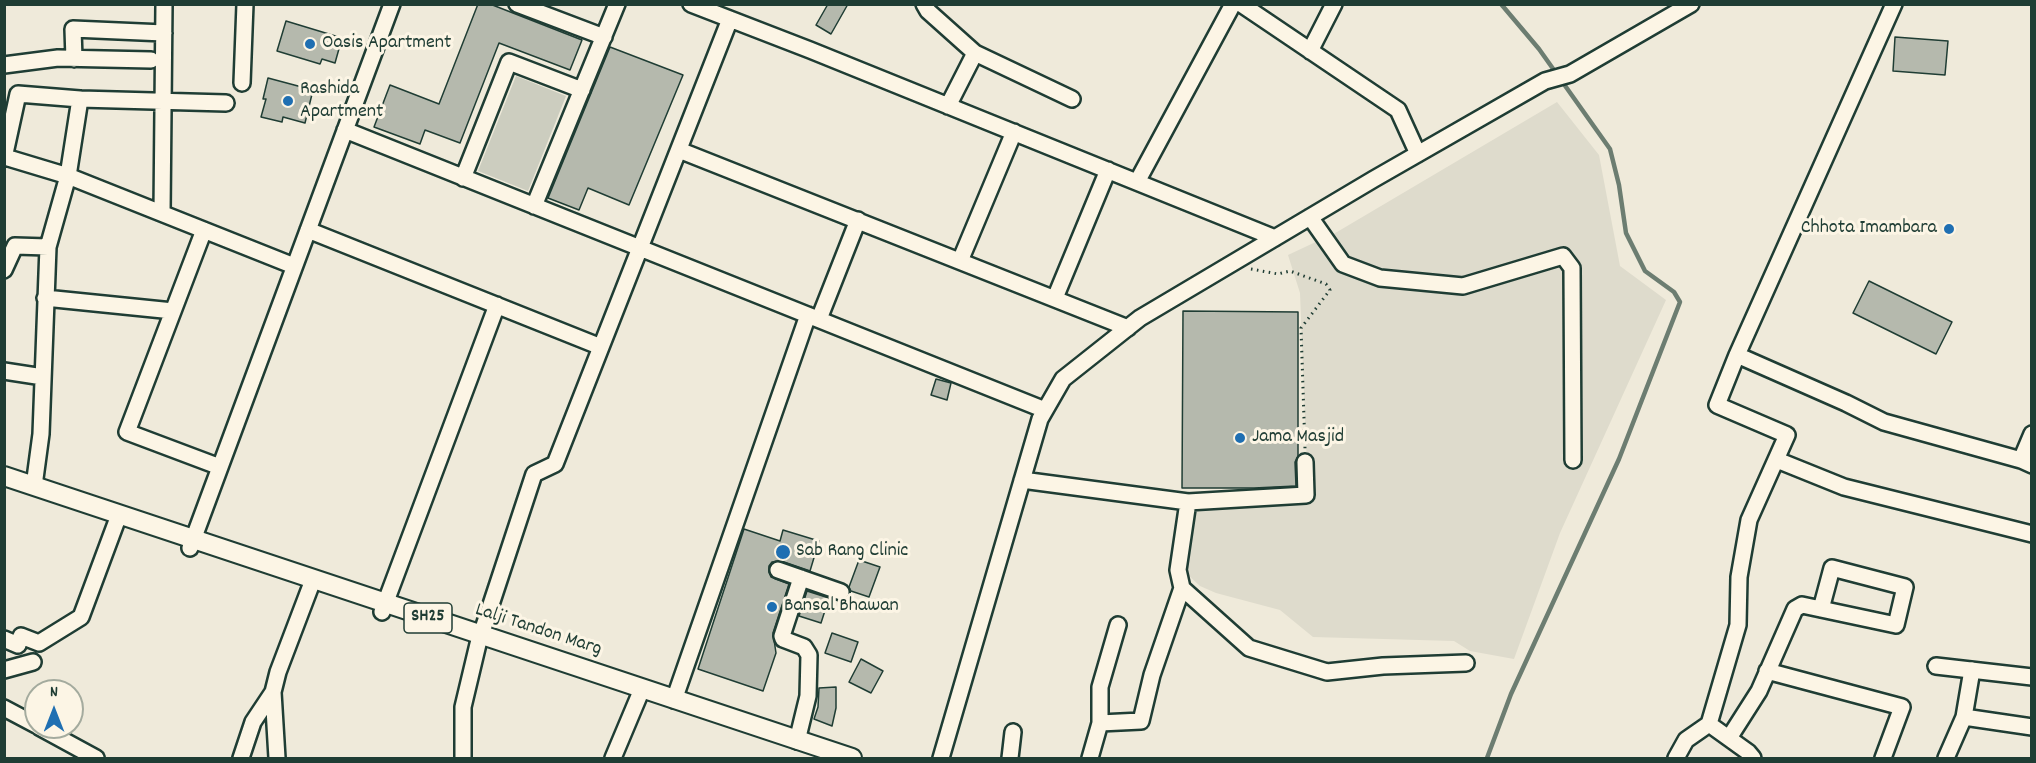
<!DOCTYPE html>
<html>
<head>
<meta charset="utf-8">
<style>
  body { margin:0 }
  #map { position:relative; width:2036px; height:763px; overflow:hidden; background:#efeada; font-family:Dekko,sans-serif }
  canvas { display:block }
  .frame { position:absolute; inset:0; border:6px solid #1f3d34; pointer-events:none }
  .north { position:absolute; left:24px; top:679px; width:60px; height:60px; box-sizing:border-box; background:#fcf5e5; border:2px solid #a4ab9e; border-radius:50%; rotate:0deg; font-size:16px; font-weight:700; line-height:24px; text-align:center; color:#1f3d34 }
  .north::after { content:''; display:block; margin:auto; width:21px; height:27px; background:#1f6fb2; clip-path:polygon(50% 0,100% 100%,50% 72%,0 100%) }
</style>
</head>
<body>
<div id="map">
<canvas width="2036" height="763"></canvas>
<div class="frame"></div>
<div class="north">N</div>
</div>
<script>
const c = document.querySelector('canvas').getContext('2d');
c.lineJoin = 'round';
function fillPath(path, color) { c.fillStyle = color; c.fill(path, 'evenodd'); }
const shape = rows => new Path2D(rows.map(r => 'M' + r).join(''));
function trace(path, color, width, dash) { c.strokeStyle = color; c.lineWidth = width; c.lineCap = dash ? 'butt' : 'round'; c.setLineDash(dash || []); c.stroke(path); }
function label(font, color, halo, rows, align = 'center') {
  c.font = font + ' Dekko,sans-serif'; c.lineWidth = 6; c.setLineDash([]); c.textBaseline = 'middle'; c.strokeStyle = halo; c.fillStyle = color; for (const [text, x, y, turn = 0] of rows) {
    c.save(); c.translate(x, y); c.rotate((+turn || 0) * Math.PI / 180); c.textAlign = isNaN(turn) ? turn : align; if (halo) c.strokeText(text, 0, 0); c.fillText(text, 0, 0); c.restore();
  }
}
const built = shape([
  [1557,102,1599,155,1620,266,1666,300,1560,533,1514,659,1470,651,1454,641,1313,637,1280,610,1216,593,1200,586,1187,574,1192,494,1308,493,1300,293,1288,255,1337,232]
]);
const green = shape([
  [516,76,566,96,528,191,478,171]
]);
const stream = shape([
  [1487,758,1511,694,1619,459,1680,302,1674,292,1645,271,1626,233,1619,185,1610,149,1539,49,1501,4]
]);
const building = shape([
  [478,4,490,4,582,40,570,70,499,43,460,143,425,130,420,144,374,127,390,85,439,104,478,4],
  [828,4,848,4,831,34,816,25,828,4],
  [286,21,342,38,335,63,322,59,320,64,277,51,286,21],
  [1895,37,1948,41,1945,75,1893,71,1895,37],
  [610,47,683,75,629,205,588,188,579,210,548,198,610,47],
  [268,78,313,90,305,123,283,117,282,122,261,117,266,99,263,99,268,78],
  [1869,281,1952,322,1936,354,1853,313,1869,281],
  [1183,311,1298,312,1298,456,1295,462,1296,486,1254,488,1182,488,1183,311],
  [936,379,951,383,947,400,931,395,936,379],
  [744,529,780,541,783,530,819,541,810,571,781,561,772,562,769,566,769,572,771,577,789,584,773,633,776,653,763,691,698,669,744,529],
  [859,560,880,567,869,597,851,591,849,587,859,560],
  [807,591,829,598,821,623,799,616,807,591],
  [832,633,858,642,851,662,825,653,832,633],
  [861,659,883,671,871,693,849,682,861,659],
  [836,687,836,708,832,726,814,719,818,707,819,688,836,687]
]);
const path = shape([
  [1251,269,1278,274,1290,271,1326,284,1330,290,1301,328,1305,449]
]);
const minor = shape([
  [517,4,604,37],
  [691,4,810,50,1275,238],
  [924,4,928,11,975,53,948,106],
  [1241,4,1398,110,1418,154],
  [1310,51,1334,4],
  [975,53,1072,99],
  [74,59,73,29,164,33],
  [4,65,58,58,151,60],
  [242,83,245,4],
  [345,130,1045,410],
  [679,150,1128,328],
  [5,157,68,176,294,266],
  [4,158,18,94,80,99,226,103],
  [463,178,509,62,582,90],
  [1137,182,1233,4],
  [534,206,617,4],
  [162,213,164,4],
  [1310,217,1343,264,1380,278,1463,286,1563,256,1572,268,1573,460],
  [204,230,127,432,220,467],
  [308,230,601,347],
  [960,261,1014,132],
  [4,270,15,246,48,247],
  [45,298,173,311],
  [1055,298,1108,170],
  [819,319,858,220],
  [1737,355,1846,403,1884,422,2021,460,2032,465],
  [4,371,43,377],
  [1777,460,1844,487,2032,534],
  [2021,460,2032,434],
  [1022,480,1188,502,1178,570,1182,588,1249,648,1327,672,1383,666,1466,663],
  [34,486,41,434,48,247,68,176,80,99],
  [1188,502,1306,495,1305,462],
  [190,548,392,4],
  [778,570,841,592],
  [382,612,497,305],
  [4,639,18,645,21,636,39,643,81,617,116,523],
  [1936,666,2032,677],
  [4,670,33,662],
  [1767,671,1902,707,1883,758],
  [674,700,808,315],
  [4,708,36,725],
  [1964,717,2032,727],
  [1100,723,1141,721,1152,675,1182,588],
  [1709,724,1748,752,1753,758],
  [39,727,96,758],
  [1729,738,1759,691,1795,609,1802,605,1896,625,1905,587,1832,568,1821,609],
  [797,741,808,696,809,655,804,647,783,639,782,636,801,578],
  [241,758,253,722,273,692],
  [277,758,273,692,278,672,313,580],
  [463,758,463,707,478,644,534,474,555,464,730,19],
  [613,758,642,689],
  [941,758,1040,419,1063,379,1140,318,1231,264,1374,179,1545,81,1570,74,1691,4],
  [1010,758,1013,732],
  [1090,758,1100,723,1100,687,1118,625],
  [1676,758,1686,740,1709,724,1738,625,1739,577,1749,520,1787,435,1717,405,1737,355,1894,4],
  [1946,758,1964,717,1972,670]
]);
const major = shape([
  [4,476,852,758]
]);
const markers = [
  [310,44,6,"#1f6fb2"],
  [288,101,6,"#1f6fb2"],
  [1949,229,6,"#1f6fb2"],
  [1240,438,6,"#1f6fb2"],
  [783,552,8,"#1f6fb2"],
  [772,607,6,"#1f6fb2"]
];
const shields = [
  [428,618,48]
];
const shieldNames = [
  ["SH25",428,618]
];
const poiNames = [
  ["Oasis Apartment",322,44],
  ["Rashida",300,90],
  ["Apartment",300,113],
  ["Chhota Imambara",1937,229,"right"],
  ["Jama Masjid",1252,438],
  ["Sab Rang Clinic",796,552],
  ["Bansal Bhawan",784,607]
];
const streetNames = [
  ["Lalji Tandon Marg",538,631,18]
];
fillPath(built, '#dedbcc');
fillPath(green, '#cccdbf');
trace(stream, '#6c7d71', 4.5);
fillPath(building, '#b5b9ad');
trace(building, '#1f3d34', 1.5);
trace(minor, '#1f3d34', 20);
trace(major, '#1f3d34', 22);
trace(path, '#1f3d34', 3, [1.5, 4.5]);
trace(minor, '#fcf5e5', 15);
trace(major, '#fcf5e5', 18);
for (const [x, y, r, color] of markers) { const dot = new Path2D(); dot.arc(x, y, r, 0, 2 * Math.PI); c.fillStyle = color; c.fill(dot); trace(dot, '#fcf5e5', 2); }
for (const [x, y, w] of shields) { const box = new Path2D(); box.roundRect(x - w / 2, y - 15, w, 30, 4.5); c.fillStyle = '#fcf5e5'; c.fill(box); trace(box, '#1f3d34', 1.5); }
label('bold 18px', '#1f3d34', null, shieldNames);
label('20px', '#1f3d34', '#fcf5e5', poiNames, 'left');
label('20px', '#1f3d34', '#fcf5e5', streetNames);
</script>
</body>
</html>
